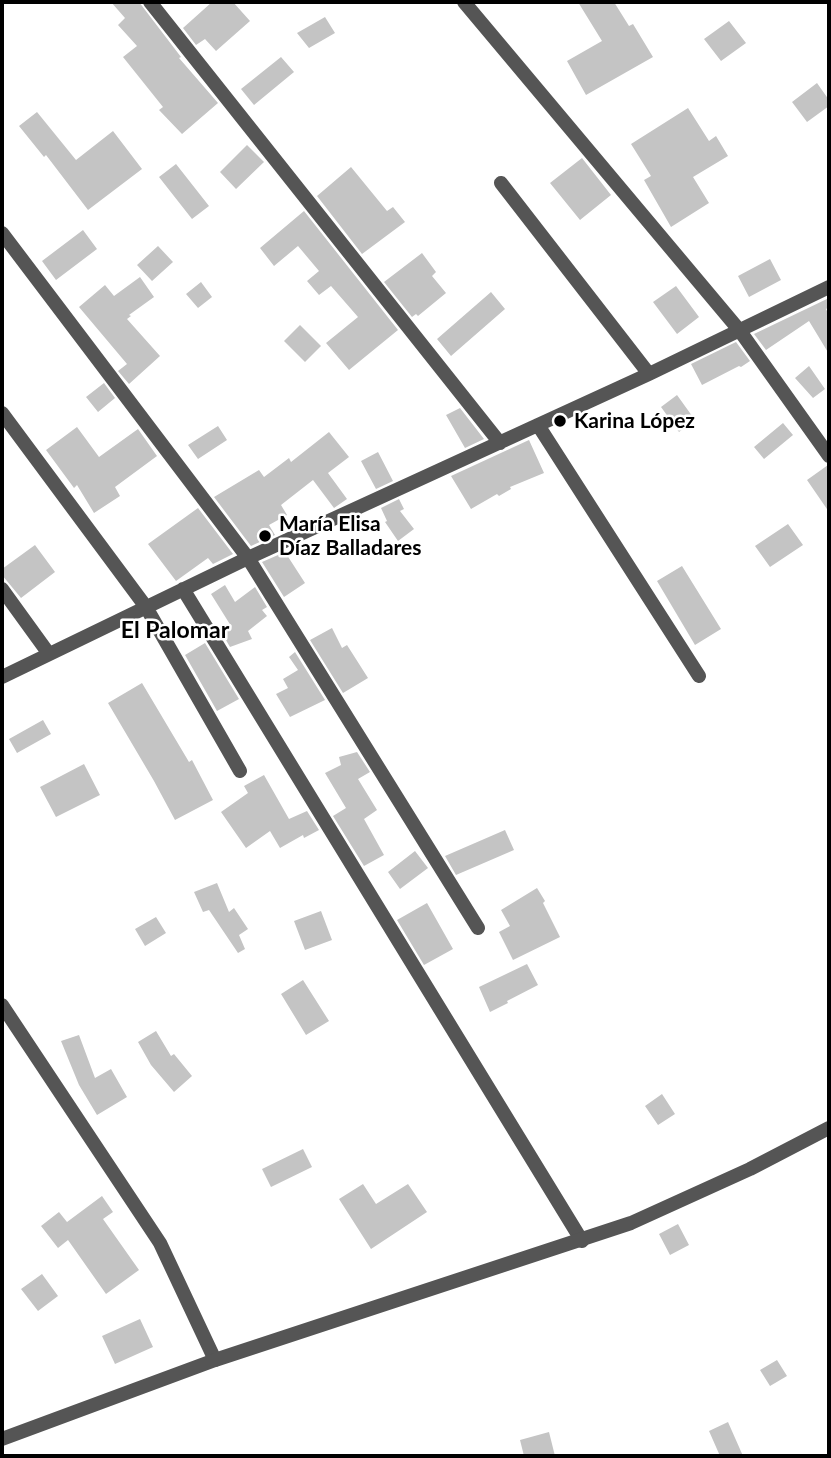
<!DOCTYPE html>
<html>
<head>
<meta charset="utf-8">
<style>
  body { margin:0 }
  #map { position:relative; width:831px; height:1458px; overflow:hidden; background:#fff; font-family:Lato,sans-serif }
  canvas { display:block }
  .frame { position:absolute; inset:0; border:4px solid #000; pointer-events:none }
</style>
</head>
<body>
<div id="map">
<canvas width="831" height="1458"></canvas>
<div class="frame"></div>
</div>
<script>
const c = document.querySelector('canvas').getContext('2d');
c.lineJoin = 'round';
function fillPath(path, color) { c.fillStyle = color; c.fill(path, 'evenodd'); }
const shape = rows => new Path2D(rows.map(r => 'M' + r).join(''));
function trace(path, color, width, dash) { c.strokeStyle = color; c.lineWidth = width; c.lineCap = dash ? 'butt' : 'round'; c.setLineDash(dash || []); c.stroke(path); }
function label(font, color, halo, rows, align = 'center') {
  c.font = font + ' Lato,sans-serif'; c.lineWidth = 5; c.setLineDash([]); c.textBaseline = 'middle'; c.strokeStyle = halo; c.fillStyle = color; for (const [text, x, y, turn = 0] of rows) {
    c.save(); c.translate(x, y); c.rotate((+turn || 0) * Math.PI / 180); c.textAlign = isNaN(turn) ? turn : align; if (halo) c.strokeText(text, 0, 0); c.fillText(text, 0, 0); c.restore();
  }
}
const building = shape([
  [111,2,139,2,181,57,179,58,218,103,182,134,159,110,163,107,123,57,137,46,118,25,125,18],
  [212,2,233,2,250,21,216,51,205,39,196,45,183,28],
  [578,2,614,2,629,26,633,24,653,57,586,95,567,61,602,41],
  [325,17,335,33,309,48,297,33],
  [729,21,746,43,721,61,704,39],
  [281,57,294,72,254,105,241,89],
  [817,83,829,100,829,106,807,122,792,102],
  [688,108,709,141,716,136,728,156,693,177,709,203,671,227,644,180,651,176,631,144],
  [37,112,76,160,113,131,142,169,88,210,46,155,44,157,19,126],
  [247,145,264,162,236,189,220,172],
  [582,158,611,195,580,220,550,183],
  [176,164,209,206,192,219,159,177],
  [351,167,387,211,393,207,405,222,362,254,317,196],
  [304,211,398,330,349,370,326,343,358,317,331,286,319,295,307,281,319,271,298,246,274,266,260,248],
  [83,230,97,249,56,280,42,261],
  [158,246,173,262,152,281,137,265],
  [422,253,436,272,432,276,446,293,418,316,416,314,412,317,384,282],
  [770,259,781,280,749,297,738,276],
  [140,277,154,297,129,315,131,316,127,319,160,356,129,384,118,371,127,364,79,307,105,285,114,296],
  [201,282,212,297,198,308,186,294],
  [676,286,699,317,677,334,653,302],
  [491,292,505,309,451,356,437,339],
  [829,298,829,307,826,309,829,315,829,354,809,321,766,350,754,334],
  [300,325,321,346,305,362,284,341],
  [736,342,750,361,741,367,739,366,702,385,691,364],
  [809,366,825,389,813,398,795,378],
  [104,383,115,398,98,412,86,397],
  [677,395,695,420,679,432,661,407],
  [460,408,484,439,465,448,446,415],
  [783,423,793,435,764,459,754,447],
  [218,426,227,440,198,459,188,445],
  [77,427,99,457,138,429,157,456,115,487,120,496,94,513,77,485,74,488,46,450],
  [329,432,349,457,328,473,347,499,334,508,313,480,281,505,287,515,269,525,275,535,251,546,214,497,259,470,264,477,289,458,291,462],
  [529,440,544,473,510,487,511,489,499,496,497,494,471,509,451,476],
  [378,452,393,481,376,489,361,461],
  [828,465,829,466,829,512,807,480],
  [399,499,404,509,400,511,414,529,398,541,385,522,387,521,381,508],
  [198,508,233,554,213,564,208,558,176,581,148,544],
  [788,524,803,545,770,567,755,546],
  [35,545,55,572,21,598,2,575,2,569],
  [285,552,305,583,284,597,262,562],
  [682,566,721,629,695,645,657,581],
  [225,585,235,602,255,587,267,607,262,610,267,616,248,631,252,639,230,647,220,630,231,626,211,594],
  [332,628,342,648,347,645,368,678,343,693,310,640],
  [205,643,239,699,217,711,185,655],
  [295,652,325,700,290,717,276,694,288,688,283,679,298,670,289,657],
  [142,683,189,762,192,760,213,800,175,820,154,781,108,703],
  [43,720,51,734,17,753,9,739],
  [357,752,370,772,358,779,377,810,364,819,384,855,364,866,333,816,346,808,325,773,341,765,339,757],
  [84,764,100,795,56,817,40,787],
  [264,775,289,819,307,811,319,830,304,838,303,835,280,848,270,831,246,848,221,812,248,793,244,786],
  [505,830,514,850,456,875,445,856],
  [415,851,428,868,400,889,388,872],
  [217,883,229,912,234,908,248,929,239,935,245,949,238,953,209,910,203,912,194,892],
  [537,888,545,901,543,903,560,937,513,960,499,932,510,926,501,910],
  [427,903,453,949,424,965,397,920],
  [321,911,332,940,305,950,294,921],
  [156,917,166,933,145,946,135,929],
  [527,964,538,985,507,1001,508,1003,490,1012,479,987],
  [303,980,329,1021,306,1035,281,994],
  [156,1031,171,1056,174,1054,192,1076,174,1092,151,1065,138,1042],
  [79,1035,95,1078,111,1069,127,1097,97,1115,79,1085,61,1041],
  [662,1094,675,1114,658,1125,645,1106],
  [303,1149,312,1167,271,1187,262,1169],
  [363,1184,376,1204,408,1184,427,1212,371,1249,339,1199],
  [102,1196,113,1212,103,1219,139,1270,106,1294,68,1240,58,1248,41,1226,59,1212,67,1222],
  [678,1224,689,1245,670,1255,659,1234],
  [42,1274,58,1296,38,1311,21,1289],
  [140,1319,153,1347,115,1364,102,1336],
  [777,1360,787,1376,770,1386,760,1370],
  [728,1422,743,1456,720,1456,709,1431],
  [549,1432,555,1456,524,1456,520,1440]
]);
const minor = shape([
  [150,2,500,443],
  [464,2,740,331,829,456],
  [501,183,649,374],
  [2,233,248,558,478,928],
  [2,413,146,607,240,771],
  [538,425,699,676],
  [2,589,49,654],
  [183,589,582,1241],
  [2,677,248,558,649,374,829,287],
  [2,1005,160,1243,215,1360]
]);
const tertiary = shape([
  [2,1439,215,1360,631,1223,750,1169,829,1128]
]);
const markers = [
  [560,421,7,"#000"],
  [265,536,7,"#000"]
];
const poiNames = [
  ["Karina López",574,421],
  ["María Elisa",279,524],
  ["Díaz Balladares",279,548]
];
const neighbourhoodNames = [
  ["El Palomar",175,631]
];
fillPath(building, '#c4c4c4');
trace(minor, '#555', 14);
trace(tertiary, '#555', 14);
for (const [x, y, r, color] of markers) { const dot = new Path2D(); dot.arc(x, y, r, 0, 2 * Math.PI); c.fillStyle = color; c.fill(dot); trace(dot, '#fff', 2.5); }
label('bold 21px', '#000', '#fff', poiNames, 'left');
label('bold 23px', '#000', '#fff', neighbourhoodNames);
</script>
</body>
</html>
